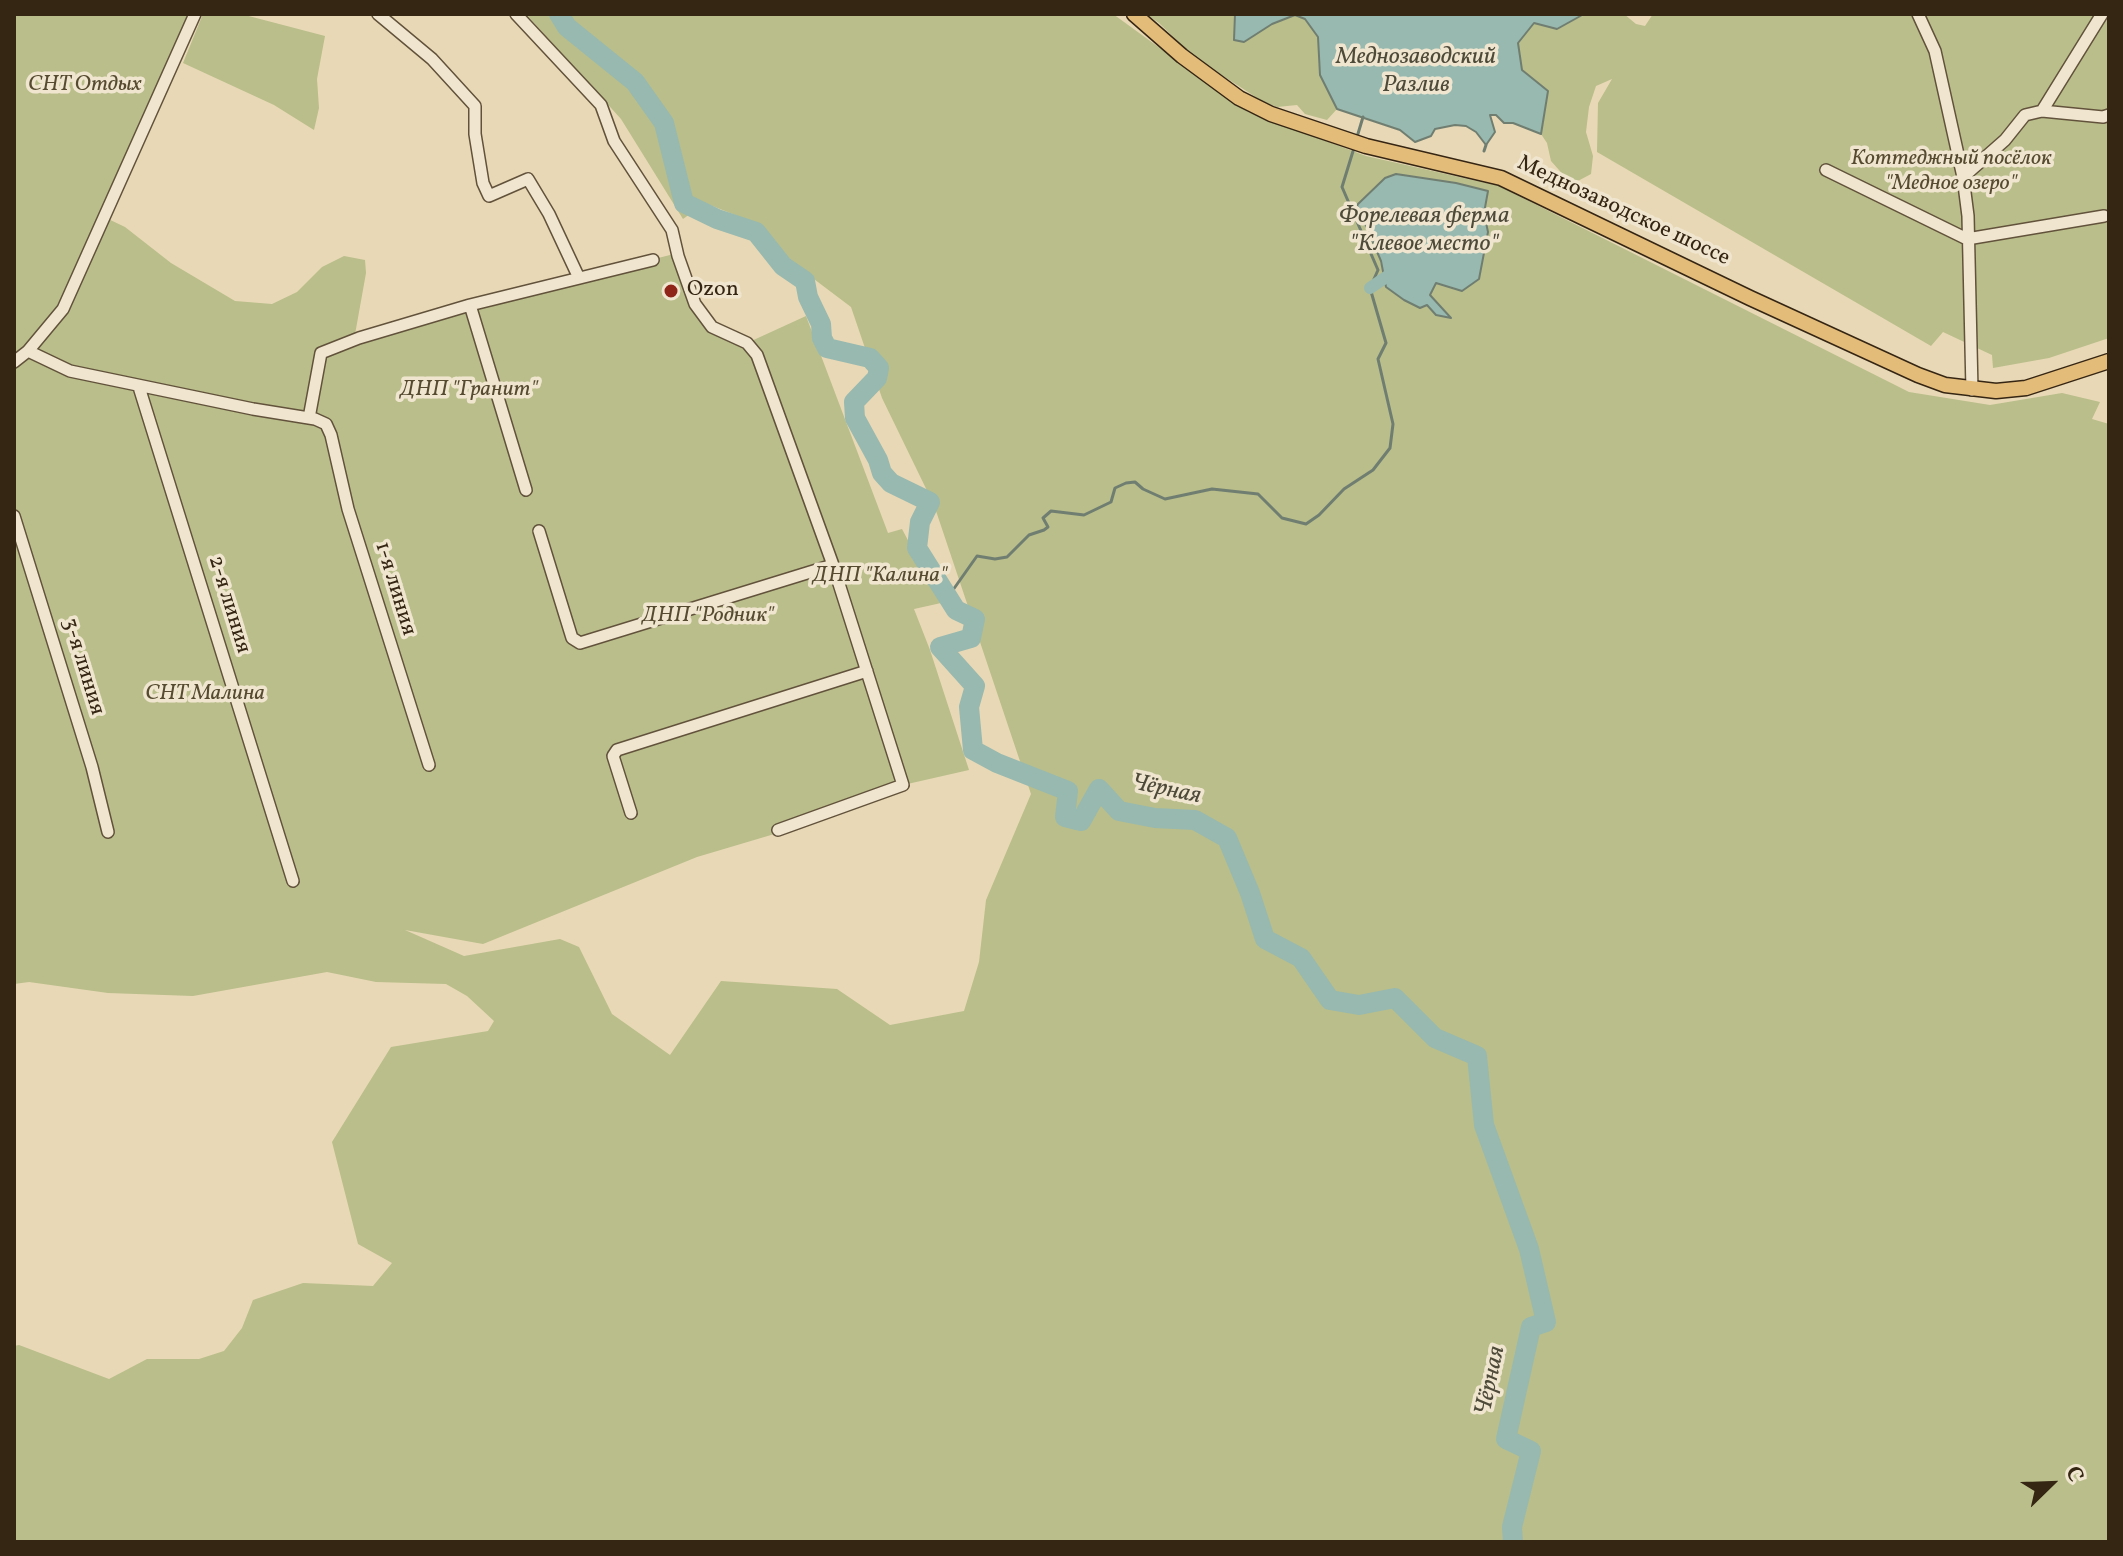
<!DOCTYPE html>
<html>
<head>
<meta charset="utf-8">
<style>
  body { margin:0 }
  #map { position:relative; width:2123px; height:1556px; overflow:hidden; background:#e8d8b5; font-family:Vollkorn,serif }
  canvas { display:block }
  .frame { position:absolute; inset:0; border:16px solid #352513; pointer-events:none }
  .north { position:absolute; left:2011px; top:1444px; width:80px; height:80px; -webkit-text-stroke:6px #f0e6cf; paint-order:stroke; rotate:67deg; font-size:22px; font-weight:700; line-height:32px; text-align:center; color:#352513 }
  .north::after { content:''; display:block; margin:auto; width:28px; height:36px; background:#352513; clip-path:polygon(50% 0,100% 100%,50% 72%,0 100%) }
</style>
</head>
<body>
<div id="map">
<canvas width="2123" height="1556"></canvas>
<div class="frame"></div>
<div class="north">С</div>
</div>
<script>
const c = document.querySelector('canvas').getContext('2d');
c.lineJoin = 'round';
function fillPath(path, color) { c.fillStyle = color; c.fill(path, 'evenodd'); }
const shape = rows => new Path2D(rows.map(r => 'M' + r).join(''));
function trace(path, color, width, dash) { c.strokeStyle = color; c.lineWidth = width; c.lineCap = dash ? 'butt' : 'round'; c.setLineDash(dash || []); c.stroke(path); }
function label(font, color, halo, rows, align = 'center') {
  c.font = font + ' Vollkorn,serif'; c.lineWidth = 7; c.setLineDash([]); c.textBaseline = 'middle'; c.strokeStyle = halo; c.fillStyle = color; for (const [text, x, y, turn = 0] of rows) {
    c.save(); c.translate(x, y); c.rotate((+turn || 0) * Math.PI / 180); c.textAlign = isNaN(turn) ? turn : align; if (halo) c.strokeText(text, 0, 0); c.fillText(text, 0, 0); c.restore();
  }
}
const green = shape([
  [14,14,196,14,104,217,125,227,171,263,235,301,272,304,297,292,322,267,344,256,365,260,366,273,354,340,471,305,678,253,712,327,747,343,806,316,888,533,902,529,941,603,914,609,930,650,969,770,903,785,771,835,697,857,483,944,405,930,464,956,560,939,579,947,612,1014,670,1055,721,981,837,989,890,1025,964,1011,979,962,986,900,1031,794,934,505,882,398,851,307,794,264,760,225,705,203,683,219,621,119,526,14,1113,14,1248,112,1366,156,1499,186,1909,392,1990,405,2062,393,2100,402,2092,419,2109,424,2109,1542,14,1542,14,1346,19,1345,109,1379,147,1359,199,1359,224,1351,242,1328,253,1300,303,1283,373,1286,392,1263,358,1244,332,1142,391,1047,488,1031,494,1021,467,996,446,984,376,982,327,972,193,996,108,993,29,982,14,984],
  [1396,174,1456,183,1488,191,1484,213,1488,232,1436,283,1430,296,1450,318,1427,305,1420,308,1404,300,1386,287,1366,198,1385,178],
  [203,14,241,14,325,36,317,79,319,108,314,130,274,105,183,63],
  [1146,14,1235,14,1234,39,1244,42,1272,24,1295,15,1305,19,1318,37,1320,75,1337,109,1327,120,1305,114,1297,105,1277,107,1262,101,1195,58,1159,23],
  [1584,14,1624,14,1636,24,1645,26,1653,14,2109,14,2109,338,2049,358,1993,368,1992,355,1943,332,1931,346,1597,152,1598,103,1612,79,1596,86,1589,107,1586,132,1593,156,1591,174,1576,182,1567,179,1551,161,1547,143,1541,134,1548,91,1522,70,1518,43,1534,23,1583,16]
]);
const water = shape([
  [1235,14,1584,14,1557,29,1534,23,1518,43,1522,70,1548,91,1541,134,1513,123,1504,123,1496,115,1490,115,1495,132,1486,145,1476,132,1466,126,1455,125,1435,129,1431,136,1415,142,1400,130,1337,109,1320,75,1318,37,1305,19,1295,15,1272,24,1244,42,1234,40,1235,14],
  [1396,174,1456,183,1488,191,1484,213,1488,232,1479,279,1462,291,1436,283,1430,295,1451,318,1436,315,1427,305,1420,308,1404,300,1386,287,1381,261,1357,205,1385,178,1396,174]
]);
const stream = shape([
  [1357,137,1363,117],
  [1484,151,1486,145],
  [948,597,977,556,995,559,1007,557,1029,535,1044,530,1048,527,1043,518,1051,511,1084,515,1111,502,1115,488,1126,483,1135,482,1143,489,1165,499,1212,489,1258,494,1282,518,1306,524,1319,515,1344,489,1373,470,1390,448,1393,424,1378,359,1386,343,1370,288,1378,270,1342,187,1354,148]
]);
const canal = shape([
  [1370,288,1395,271]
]);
const river = shape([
  [559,14,567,27,635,82,664,123,684,203,717,219,756,232,783,266,805,281,808,297,821,324,822,338,827,348,870,358,879,368,877,378,854,402,855,418,878,460,882,473,891,483,930,502,920,522,917,548,956,610,975,619,971,638,940,647,975,686,969,707,973,750,997,763,1068,791,1065,817,1081,821,1099,789,1119,811,1155,818,1195,820,1227,838,1250,893,1265,939,1301,958,1330,1000,1359,1005,1395,998,1435,1038,1477,1056,1484,1125,1529,1249,1546,1322,1531,1327,1506,1439,1531,1451,1512,1527,1513,1542]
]);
const minor = shape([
  [378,14,432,59,475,106,475,134,483,183,489,196,528,179,549,214,579,278],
  [516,14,601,105,614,141,672,230,678,256,695,304,712,327,747,343,757,355,833,565,903,785,778,830],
  [1918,14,1935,51,1963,177,1968,216,1972,390],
  [2042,111,2103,117,2109,115],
  [1826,170,1967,239,2104,216],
  [1963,177,2005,140,2025,115,2042,111,2102,14],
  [470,305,526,490],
  [28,351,70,371,253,409,315,419,326,424,331,435,348,509,429,765],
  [14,362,28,351,63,309,195,14],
  [139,387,293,881],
  [309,418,321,353,359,338,470,305,653,260],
  [14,516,92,767,108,832],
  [539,531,572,638,580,643,833,565],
  [631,813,613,756,617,750,867,671]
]);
const major = shape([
  [1134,14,1182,56,1239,98,1271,114,1366,146,1501,178,1750,298,1918,375,1945,385,1996,391,2026,388,2109,361]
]);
const markers = [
  [671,291,8,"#8f2418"]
];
const parkNames = [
  ["СНТ Отдых",85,86],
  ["Коттеджный посёлок",1951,160],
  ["\"Медное озеро\"",1951,185],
  ["ДНП \"Гранит\"",469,391],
  ["ДНП \"Калина\"",880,577],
  ["ДНП \"Родник\"",708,617],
  ["СНТ Малина",205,695]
];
const streetNames = [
  ["Меднозаводское шоссе",1623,212,25],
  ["1-я линия",394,589,73],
  ["2-я линия",228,605,73],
  ["3-я линия",82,667,73]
];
const poiNames = [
  ["Ozon",687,291]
];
const waterNames = [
  ["Меднозаводский",1416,59],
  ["Разлив",1416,87],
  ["Форелевая ферма",1424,218],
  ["\"Клевое место\"",1424,246],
  ["Чёрная",1166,791,12],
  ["Чёрная",1492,1381,-78]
];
fillPath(green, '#b9be8b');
fillPath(water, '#97b9b0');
trace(water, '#707e71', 2);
trace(stream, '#707e71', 3);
trace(canal, '#97b9b0', 12);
trace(river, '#97b9b0', 20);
trace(minor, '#62523c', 14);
trace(major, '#352513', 17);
trace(minor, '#f0e6cf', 11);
trace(major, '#e4bc7a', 14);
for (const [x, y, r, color] of markers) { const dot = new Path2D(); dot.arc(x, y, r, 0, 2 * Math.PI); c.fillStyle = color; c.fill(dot); trace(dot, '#f0e6cf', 3); }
label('italic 22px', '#564b31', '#f0e6cf', parkNames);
label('22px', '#352513', '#f0e6cf', streetNames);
label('22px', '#352513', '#f0e6cf', poiNames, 'left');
label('italic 24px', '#4e4a3a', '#f0e6cf', waterNames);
</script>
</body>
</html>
